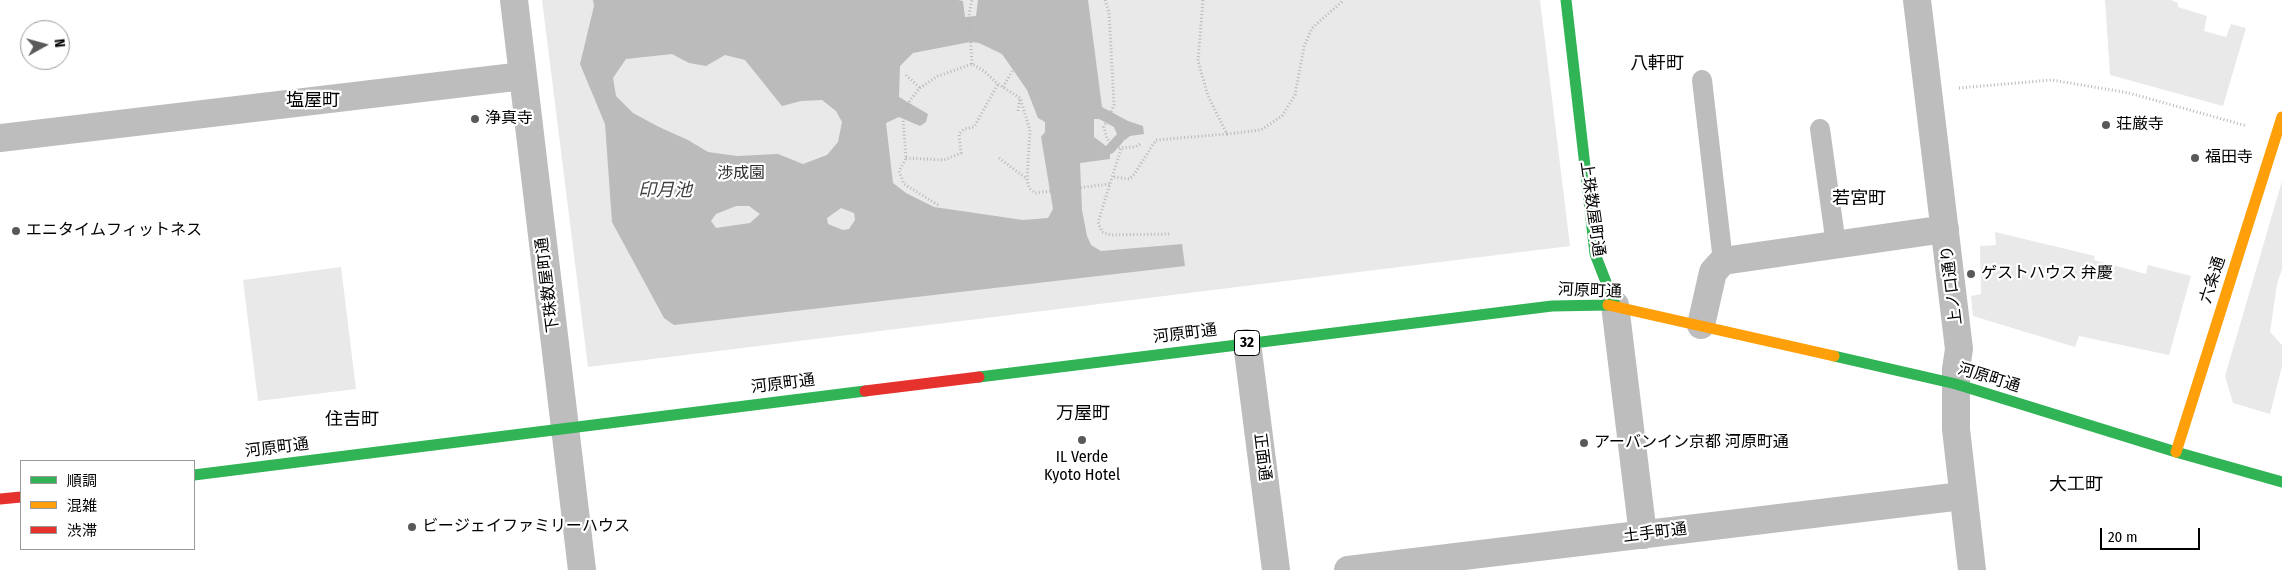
<!DOCTYPE html>
<html>
<head>
<meta charset="utf-8">
<style>
  body { margin:0 }
  #map { position:relative; width:2282px; height:570px; overflow:hidden; background:#fff; font-family:"Fira Sans Condensed","Noto Sans JP",sans-serif }
  canvas { display:block }
  .legend { position:absolute; left:20px; top:460px; width:175px; height:90px; box-sizing:border-box; background:#fff; border:1px solid #999; margin:0; padding:6px 9px; list-style:none; font-size:15px; color:#000 }
  .legend li { display:flex; align-items:center; gap:10px; height:25px }
  .legend b { width:25px; border:1px solid #999 }
  .north { position:absolute; left:20px; top:20px; width:50px; height:50px; box-sizing:border-box; background:#fff; border:1px solid #999; border-radius:50%; rotate:83deg; font-size:14px; font-weight:700; line-height:20px; text-align:center; color:#000 }
  .north::after { content:''; display:block; margin:auto; width:18px; height:22px; background:#595959; clip-path:polygon(50% 0,100% 100%,50% 72%,0 100%) }
  .scale { position:absolute; left:2100px; top:528px; width:100px; height:22px; box-sizing:border-box; border:2px solid #000; border-top:0; padding-left:6px; font-size:15px; line-height:18px; white-space:nowrap; color:#000; -webkit-text-stroke:4px #fff; paint-order:stroke }
</style>
</head>
<body>
<div id="map">
<canvas width="2282" height="570"></canvas>
<ul class="legend">
<li><b style="height:6px;background:#30b455"></b>順調</li>
<li><b style="height:6px;background:#ff9f0a"></b>混雑</li>
<li><b style="height:6px;background:#e5322d"></b>渋滞</li>
</ul>
<div class="north">N</div>
<div class="scale">20 m</div>
</div>
<script>
const c = document.querySelector('canvas').getContext('2d');
c.lineJoin = 'round';
function fillPath(path, color) { c.fillStyle = color; c.fill(path, 'evenodd'); }
const shape = rows => new Path2D(rows.map(r => 'M' + r).join(''));
function trace(path, color, width, dash) { c.strokeStyle = color; c.lineWidth = width; c.lineCap = dash ? 'butt' : 'round'; c.setLineDash(dash || []); c.stroke(path); }
function label(font, color, halo, rows, align = 'center') {
  c.font = font + ' "Fira Sans Condensed","Noto Sans JP",sans-serif'; c.lineWidth = 4.5; c.setLineDash([]); c.textBaseline = 'middle'; c.strokeStyle = halo; c.fillStyle = color; for (const [text, x, y, turn = 0] of rows) {
    c.save(); c.translate(x, y); c.rotate((+turn || 0) * Math.PI / 180); c.textAlign = isNaN(turn) ? turn : align; if (halo) c.strokeText(text, 0, 0); c.fillText(text, 0, 0); c.restore();
  }
}
const green = shape([
  [542,0,1540,0,1570,246,588,367],
  [2105,0,2171,0,2178,3,2178,7,2207,16,2204,31,2226,37,2231,24,2246,28,2223,106,2110,75],
  [2282,181,2282,269,2277,284,2270,332,2282,345,2282,366,2270,414,2233,403,2225,376],
  [1995,232,2095,256,2094,260,2146,274,2148,265,2191,276,2169,355,2079,336,2075,347,1973,316,1971,296,1981,294,1980,246,1996,245],
  [341,267,356,389,258,401,243,280]
]);
const water = shape([
  [593,0,958,0,963,1,965,17,976,16,978,0,1088,0,1102,107,1128,121,1143,126,1144,134,1130,136,1125,140,1119,139,1114,127,1099,119,1094,119,1094,137,1110,149,1110,159,1080,163,1082,210,1087,236,1091,245,1101,251,1182,244,1185,266,674,325,664,318,612,222,605,124,580,64,594,6],
  [970,42,979,43,1002,54,1027,90,1038,118,1045,122,1045,132,1041,137,1053,209,1048,218,1023,220,934,207,906,193,893,183,886,123,899,117,920,126,926,122,928,114,899,97,900,66,913,53],
  [672,54,689,63,706,66,725,55,745,60,782,106,801,101,822,100,836,111,842,122,838,142,827,155,803,164,778,154,737,156,708,152,688,140,659,127,633,113,616,96,613,78,626,59],
  [736,206,749,206,760,214,750,223,716,228,711,221,716,214],
  [841,208,854,213,855,220,849,229,843,230,828,224,827,218]
]);
const stream = shape([
  [1110,149,1119,139]
]);
const path = shape([
  [1105,0,1109,12,1114,105,1104,127,1107,139,1117,148,1135,147,1142,143],
  [972,64,969,14,972,0],
  [906,75,920,88],
  [1003,87,1018,61],
  [1959,88,2052,80,2129,93,2247,126],
  [1018,111,1020,98],
  [1227,134,1261,130,1282,116,1295,95,1304,47,1312,28,1344,0],
  [1121,149,1098,222,1102,232,1111,235,1170,234],
  [906,158,944,160,961,153,959,134,964,129,974,127,998,84],
  [999,158,1027,179],
  [1114,177,1129,179,1133,176,1156,140,1227,134,1208,96,1198,61,1203,0],
  [938,205,904,184,899,171,906,158,903,119,910,100,920,88,938,76,972,64,984,71,998,84,1020,98,1030,130,1027,179,1029,188,1035,193,1110,184]
]);
const lane = shape([
  [1702,80,1723,261],
  [1820,129,1836,245]
]);
const street = shape([
  [514,0,582,570],
  [1917,0,1959,349,1956,369,1956,429,1972,570],
  [0,138,523,76],
  [1615,305,1643,535],
  [1701,325,1713,272,1723,261,1945,229],
  [1247,343,1276,570],
  [1348,570,1962,496]
]);
const fast = shape([
  [1566,0,1595,254,1615,305],
  [1834,356,1956,384,2176,452,2282,482],
  [979,377,1552,306,1608,305],
  [194,475,865,391]
]);
const slow = shape([
  [1608,305,1834,356],
  [2176,452,2282,117]
]);
const jam = shape([
  [865,391,979,377],
  [0,499,21,497]
]);
const markers = [
  [475,119,5,"#595959"],
  [2106,125,5,"#595959"],
  [2195,158,5,"#595959"],
  [16,231,5,"#595959"],
  [1971,274,5,"#595959"],
  [1082,440,5,"#595959"],
  [1584,443,5,"#595959"],
  [412,527,5,"#595959"]
];
const shields = [
  [1247,343,25]
];
const shieldNames = [
  ["32",1247,343]
];
const poiNames = [
  ["浄真寺",485,119],
  ["荘厳寺",2116,125],
  ["福田寺",2205,158],
  ["エニタイムフィットネス",26,231],
  ["ゲストハウス 弁慶",1981,274],
  ["アーバンイン京都 河原町通",1594,443],
  ["IL Verde",1082,458,"center"],
  ["Kyoto Hotel",1082,476,"center"],
  ["ビージェイファミリーハウス",422,527]
];
const parkNames = [
  ["渉成園",741,174]
];
const streetNames = [
  ["上珠数屋町通",1592,209,82],
  ["六条通",2213,280,-72],
  ["下珠数屋町通",548,285,-97],
  ["上ノ口通り",1952,285,-97],
  ["河原町通",1590,291,2],
  ["河原町通",1185,334,-7],
  ["河原町通",1989,378,17],
  ["河原町通",783,384,-7],
  ["河原町通",277,448,-7],
  ["正面通",1262,457,83],
  ["土手町通",1655,533,-7]
];
const neighbourhoodNames = [
  ["八軒町",1657,64],
  ["塩屋町",313,101],
  ["若宮町",1859,199],
  ["万屋町",1083,414],
  ["住吉町",352,420],
  ["大工町",2076,485]
];
const waterNames = [
  ["印月池",665,191]
];
fillPath(green, '#e9e9e9');
fillPath(water, '#bbb');
trace(stream, '#bbb', 10);
trace(path, '#b8b8b8', 3, [1, 2.5]);
trace(lane, '#bdbdbd', 20);
trace(street, '#bdbdbd', 28);
trace(fast, '#30b455', 11);
trace(slow, '#ff9f0a', 11);
trace(jam, '#e5322d', 11);
for (const [x, y, r, color] of markers) { const dot = new Path2D(); dot.arc(x, y, r, 0, 2 * Math.PI); c.fillStyle = color; c.fill(dot); trace(dot, '#fff', 2); }
for (const [x, y, w] of shields) { const box = new Path2D(); box.roundRect(x - w / 2, y - 12.5, w, 25, 4); c.fillStyle = '#fff'; c.fill(box); trace(box, '#000', 1); }
label('bold 15px', '#000', null, shieldNames);
label('16px', '#000', '#fff', poiNames, 'left');
label('16px', '#2e2e2e', '#fff', parkNames);
label('16px', '#000', '#fff', streetNames);
label('18px', '#000', '#fff', neighbourhoodNames);
label('italic 18px', '#3f3f3f', '#fff', waterNames);
</script>
</body>
</html>
